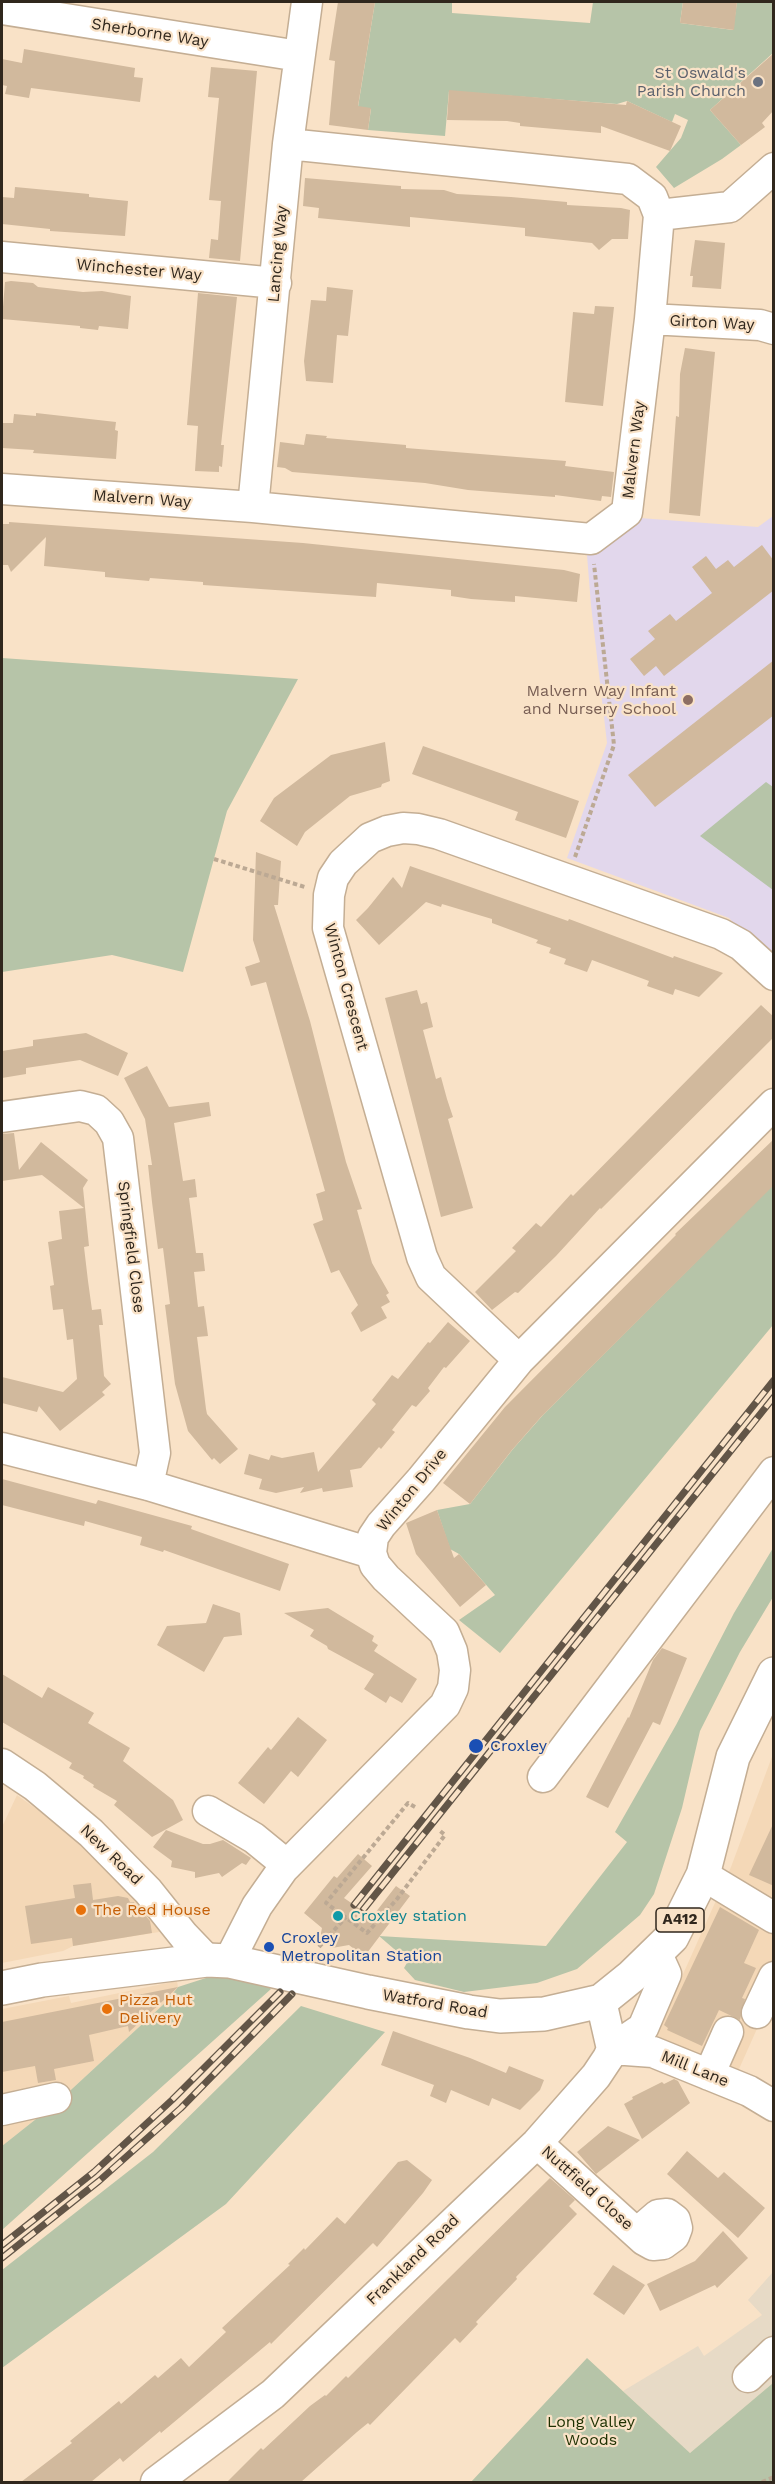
<!DOCTYPE html>
<html>
<head>
<meta charset="utf-8">
<style>
  body { margin:0 }
  #map { position:relative; width:775px; height:2484px; overflow:hidden; background:#f9e2c7; font-family:"Work Sans",sans-serif }
  canvas { display:block }
  .frame { position:absolute; inset:0; border:3px solid #30271d; pointer-events:none }
</style>
</head>
<body>
<div id="map">
<canvas width="775" height="2484"></canvas>
<div class="frame"></div>
</div>
<script>
const c = document.querySelector('canvas').getContext('2d');
c.lineJoin = 'round';
function fillPath(path, color) { c.fillStyle = color; c.fill(path, 'evenodd'); }
const shape = rows => new Path2D(rows.map(r => 'M' + r).join(''));
function trace(path, color, width, dash) { c.strokeStyle = color; c.lineWidth = width; c.lineCap = dash ? 'butt' : 'round'; c.setLineDash(dash || []); c.stroke(path); }
function label(font, color, halo, rows, align = 'center') {
  c.font = font + ' "Work Sans",sans-serif'; c.lineWidth = 4.5; c.setLineDash([]); c.textBaseline = 'middle'; c.strokeStyle = halo; c.fillStyle = color; for (const [text, x, y, turn = 0] of rows) {
    c.save(); c.translate(x, y); c.rotate((+turn || 0) * Math.PI / 180); c.textAlign = isNaN(turn) ? turn : align; if (halo) c.strokeText(text, 0, 0); c.fillText(text, 0, 0); c.restore();
  }
}
const built = shape([
  [773,1754,773,1993,735,2078,654,2039,731,1867],
  [17,1795,74,1836,142,1902,165,1931,73,1946,63,1951,2,1963,2,1827],
  [177,1981,178,1987,165,2003,60,2100,2,2146,2,2009,69,1996,71,2003]
]);
const industrial = shape([
  [773,2272,773,2383,690,2453,623,2391,698,2346,704,2356,762,2315,748,2300]
]);
const education = shape([
  [773,516,773,966,729,918,567,858,607,743,591,605,587,555,640,518,758,527]
]);
const green = shape([
  [375,2,452,2,452,13,590,23,593,2,683,2,680,23,733,30,737,2,773,2,773,53,710,110,741,145,722,159,674,188,656,167,681,138,688,120,675,114,672,122,627,101,617,104,449,91,445,136,368,130,371,109,358,107],
  [2,658,298,679,227,811,183,972,112,955,2,972],
  [766,782,773,787,773,890,700,836],
  [773,1185,773,1325,500,1653,459,1620,495,1595,459,1554,450,1549,437,1510,470,1504,513,1449,543,1415],
  [773,1548,773,1597,740,1652,700,1731,682,1808,654,1894,640,1915,577,1969,537,1983,464,1992,415,1980,404,1968,408,1961,379,1936,546,1946,627,1842,615,1832,676,1725,734,1613],
  [209,1977,238,1977,265,1983,271,1989,2,2230,2,2146,60,2100,165,2003,178,1987],
  [301,2006,385,2032,226,2204,2,2368,2,2270,153,2152],
  [587,2358,690,2453,773,2383,773,2482,471,2482]
]);
const building = shape([
  [338,2,375,2,358,106,371,108,368,130,329,125,335,61,329,60],
  [683,2,737,2,734,30,680,23],
  [24,49,135,68,134,77,143,78,140,102,31,88,29,98,5,94,7,86,2,85,2,59,22,63],
  [774,53,774,110,762,123,765,127,741,145,710,110],
  [211,67,257,71,240,261,209,258,211,239,218,240,221,201,209,200,219,98,208,97],
  [449,90,626,105,627,101,681,126,670,151,601,126,601,133,520,126,520,123,507,121,447,120],
  [305,178,387,185,401,186,401,189,444,190,457,194,511,197,567,202,567,205,621,208,630,210,628,239,612,239,599,250,592,243,525,236,525,228,410,217,410,227,318,218,319,208,303,206],
  [15,187,89,194,89,197,128,201,125,236,50,231,50,229,2,224,2,197,14,198],
  [695,240,725,243,721,289,692,287,693,276,690,276],
  [11,281,33,283,38,287,83,292,102,291,131,296,128,329,99,326,98,330,80,328,80,326,2,319,5,282],
  [327,287,353,290,348,336,337,335,333,383,306,381,304,361,311,300,326,301],
  [198,293,237,297,221,445,224,445,222,467,219,466,219,472,195,471,198,426,187,425],
  [595,306,614,307,603,406,565,402,573,312,594,314],
  [685,348,715,352,700,516,669,513,676,416,679,417,680,374],
  [36,413,116,422,115,430,118,431,116,459,33,453,34,450,2,448,2,423,13,423,14,414,36,416],
  [306,434,327,436,326,438,406,445,406,448,566,461,565,466,614,472,611,497,602,496,601,501,555,495,555,497,468,490,425,483,292,472,285,468,277,467,280,442,304,445],
  [9,522,303,543,564,570,580,574,577,602,515,596,515,602,471,599,451,596,451,590,377,583,376,597,203,585,203,582,150,578,149,581,105,577,105,572,44,566,46,537,11,572,8,565,2,565,3,524,9,524],
  [762,545,774,561,774,590,664,676,656,666,644,676,630,659,655,639,648,631,670,614,676,621,712,593,692,567,706,556,716,569,728,560,734,567],
  [774,660,774,715,655,807,628,775],
  [385,742,390,781,382,784,381,787,350,796,305,832,297,846,260,821,274,798,331,755],
  [423,746,579,801,566,838,515,820,518,812,412,774],
  [256,852,281,861,278,905,274,905,310,1021,346,1162,362,1209,357,1210,372,1263,389,1293,386,1295,390,1302,381,1307,387,1318,361,1332,351,1313,358,1305,339,1270,331,1273,313,1224,323,1220,316,1194,325,1191,266,982,251,986,245,967,260,962,253,940],
  [410,866,568,921,569,919,673,958,674,956,723,973,699,997,675,989,673,995,647,986,649,981,592,960,587,972,564,964,566,959,549,953,551,948,536,943,538,940,492,923,492,919,442,904,441,907,426,902,379,945,356,920,368,908,393,877,402,888],
  [417,990,421,1004,427,1002,433,1027,423,1030,436,1079,441,1077,447,1099,453,1117,448,1119,473,1208,441,1217,385,998],
  [761,1005,774,1017,774,1037,601,1209,600,1208,556,1256,518,1293,515,1292,492,1310,475,1292,516,1251,512,1248,536,1223,541,1227,571,1194,573,1196],
  [86,1033,128,1053,118,1076,80,1060,26,1068,26,1074,2,1078,2,1051,33,1046,33,1040],
  [147,1066,169,1107,209,1102,211,1116,174,1123,183,1181,195,1179,197,1197,189,1198,196,1253,203,1253,205,1271,194,1272,198,1307,204,1306,208,1336,197,1337,206,1409,207,1414,238,1449,220,1464,214,1458,212,1460,188,1431,175,1384,165,1305,170,1304,163,1248,158,1249,152,1202,148,1165,152,1165,145,1119,124,1078],
  [14,1133,19,1170,41,1142,88,1180,83,1188,89,1246,84,1247,88,1281,92,1310,101,1309,103,1325,99,1325,104,1376,111,1384,102,1392,105,1395,60,1431,39,1406,37,1412,2,1403,2,1377,63,1392,77,1379,73,1339,67,1340,63,1309,53,1310,50,1286,54,1285,48,1242,62,1239,59,1211,84,1208,42,1175,2,1181,2,1134],
  [774,1139,774,1185,541,1417,512,1450,470,1504,443,1483,505,1407,676,1235,675,1234],
  [448,1322,470,1341,446,1368,444,1367,428,1388,430,1391,416,1407,412,1405,392,1430,395,1432,381,1449,379,1447,361,1468,350,1470,353,1487,323,1492,322,1488,300,1493,304,1487,276,1493,259,1489,262,1479,244,1474,249,1454,269,1460,271,1455,282,1458,314,1452,318,1472,376,1404,372,1400,392,1375,398,1379,428,1342,430,1343],
  [2,1479,96,1504,98,1500,192,1526,191,1529,289,1564,280,1591,164,1550,163,1552,140,1545,142,1537,85,1521,84,1526,2,1505],
  [437,1510,454,1558,459,1554,486,1585,460,1607,416,1554,406,1523],
  [213,1604,240,1613,242,1635,224,1637,204,1672,157,1645,167,1626,206,1623],
  [328,1608,374,1636,372,1641,378,1645,374,1651,417,1679,402,1703,390,1696,386,1703,364,1689,374,1674,328,1649,327,1646,310,1636,314,1630,284,1613],
  [662,1648,687,1658,660,1725,653,1722,608,1808,586,1797,628,1717,629,1718,653,1660],
  [2,1674,42,1698,48,1687,94,1713,88,1723,130,1748,123,1761,173,1800,183,1820,152,1837,114,1805,117,1801,93,1787,94,1785,83,1778,84,1776,69,1768,72,1763,2,1722],
  [298,1717,327,1740,298,1777,291,1771,264,1804,238,1783,268,1747,271,1750],
  [774,1822,774,1886,749,1875],
  [166,1830,203,1844,210,1844,223,1840,251,1858,246,1865,242,1863,222,1877,219,1873,195,1878,195,1872,171,1867,172,1861,153,1847],
  [358,1854,372,1866,344,1898,372,1917,396,1886,410,1896,364,1957,349,1945,332,1948,320,1938,322,1928,304,1913,334,1876,337,1878],
  [91,1883,93,1900,118,1896,128,1898,130,1902,134,1902,138,1916,145,1915,150,1921,152,1933,73,1946,72,1938,31,1944,25,1906,75,1898,73,1885],
  [720,1907,759,1930,744,1963,756,1968,742,1998,745,1999,740,2020,719,2010,702,2046,667,2030,668,2028,664,2025],
  [178,1987,129,2032,128,2026,89,2035,94,2061,54,2069,56,2080,38,2083,35,2066,2,2072,2,2022],
  [393,2031,470,2058,506,2073,509,2066,544,2080,540,2090,520,2110,492,2098,489,2106,451,2090,446,2103,430,2096,434,2085,381,2065],
  [674,2079,678,2081,690,2103,642,2139,624,2104,633,2099,632,2097,662,2082,664,2084],
  [608,2126,640,2140,596,2174,577,2152],
  [687,2151,718,2178,724,2172,765,2208,738,2238,667,2174],
  [407,2160,432,2180,423,2193,377,2247,373,2243,271,2344,270,2342,161,2433,160,2431,123,2462,120,2458,91,2482,21,2482,72,2443,70,2441,119,2401,121,2404,155,2375,158,2378,181,2358,189,2367,226,2332,222,2328,290,2265,288,2264,304,2248,305,2250,337,2217,345,2224,398,2162],
  [550,2178,575,2200,569,2206,577,2214,516,2277,517,2279,476,2322,478,2324,460,2343,455,2338,370,2425,368,2423,357,2432,301,2482,227,2482,261,2448,263,2450,310,2406,325,2395,326,2396,346,2376,348,2378],
  [723,2231,748,2258,717,2288,715,2285,660,2311,647,2284,695,2261],
  [613,2265,645,2285,624,2315,593,2294]
]);
const path = shape([
  [575,857,614,745,594,564],
  [214,859,305,887],
  [415,1807,408,1803,326,1903,367,1933,397,1899,445,1835,439,1830],
  [319,1947,346,1917],
  [762,2482,774,2477]
]);
const minor = shape([
  [2,9,299,56],
  [659,215,730,207,774,168],
  [2,257,276,283],
  [650,319,760,325,774,329],
  [2,489,253,507,591,539,627,512,650,319,659,215,652,197,628,179,288,144],
  [253,507,288,144,307,2],
  [2,1117,80,1106,96,1110,109,1122,118,1138,155,1453,148,1485],
  [519,1360,431,1277,422,1257,328,928,329,895,333,878,343,863,370,838,387,831,403,828,418,829,439,834,721,934,741,945,774,975],
  [2,1448,148,1485,371,1553],
  [2,1764,35,1786,91,1833,148,1891,184,1936,207,1960],
  [543,1777,774,1472],
  [208,1811,254,1838,287,1865],
  [703,1875,774,1918],
  [229,1961,257,1906,283,1869,445,1705,453,1688,455,1670,452,1651,444,1632,386,1578,375,1565,371,1553,373,1537,381,1525,421,1480,519,1360,774,1104],
  [757,2013,774,1977],
  [612,2049,653,2052,749,2091,774,2106],
  [612,2049,643,2028,666,1974,656,1952],
  [709,2075,728,2032],
  [2,2110,56,2098],
  [537,2143,644,2240,653,2245,663,2244,674,2236,677,2228,675,2220,667,2214,658,2215,637,2233],
  [748,2377,774,2352],
  [156,2482,273,2394,537,2143,596,2076,608,2058,612,2049,601,2001]
]);
const major = shape([
  [2,1988,42,1980,207,1960,229,1961,368,1992,469,2012,500,2016,544,2014,601,2001,632,1976,672,1937,703,1875,733,1757,774,1674]
]);
const rail = shape([
  [354,1905,774,1380],
  [363,1910,774,1397],
  [2,2245,94,2172,172,2100,280,1992],
  [2,2258,99,2181,181,2108,292,1994]
]);
const markers = [
  [758,82,6,"#6b7280"],
  [688,700,6,"#8d6e63"],
  [476,1746,8,"#1a4fb4"],
  [81,1910,6,"#e8710a"],
  [338,1916,6,"#0f9aa8"],
  [269,1947,6,"#1a4fb4"],
  [107,2009,6,"#e8710a"]
];
const shields = [
  [680,1920,48]
];
const shieldNames = [
  ["A412",680,1920]
];
const streetNames = [
  ["Sherborne Way",150,33,9],
  ["Lancing Way",278,254,-85],
  ["Winchester Way",139,270,5],
  ["Girton Way",712,323,3],
  ["Malvern Way",634,450,-83],
  ["Malvern Way",142,499,4],
  ["Winton Crescent",346,987,75],
  ["Springfield Close",131,1247,83],
  ["Winton Drive",412,1490,-51],
  ["New Road",111,1855,44],
  ["Watford Road",435,2004,10],
  ["Mill Lane",695,2069,22],
  ["Nuttfield Close",587,2188,42],
  ["Frankland Road",413,2260,-44]
];
const worshipNames = [
  ["St Oswald's",746,73],
  ["Parish Church",746,91]
];
const educationNames = [
  ["Malvern Way Infant",676,691],
  ["and Nursery School",676,709]
];
const transitNames = [
  ["Croxley",490,1746],
  ["Croxley",281,1938],
  ["Metropolitan Station",281,1956]
];
const foodNames = [
  ["The Red House",93,1910],
  ["Pizza Hut",119,2000],
  ["Delivery",119,2018]
];
const cultureNames = [
  ["Croxley station",350,1916]
];
const parkNames = [
  ["Long Valley",591,2422],
  ["Woods",591,2440]
];
fillPath(built, '#f4d8b7');
fillPath(industrial, '#e7dac6');
fillPath(education, '#e2d7ec');
fillPath(green, '#b6c4a8');
fillPath(building, '#d1b99d');
trace(minor, '#c4ae94', 33);
trace(major, '#c4ae94', 36);
trace(path, '#bca994', 4, [4.5, 3]);
trace(minor, '#fff', 30);
trace(major, '#fff', 33);
trace(rail, '#625547', 7);
trace(rail, '#f9e2c7', 4.5, [14]);
for (const [x, y, r, color] of markers) { const dot = new Path2D(); dot.arc(x, y, r, 0, 2 * Math.PI); c.fillStyle = color; c.fill(dot); trace(dot, '#f9e2c7', 2); }
for (const [x, y, w] of shields) { const box = new Path2D(); box.roundRect(x - w / 2, y - 12, w, 24, 4.5); c.fillStyle = '#f9e2c7'; c.fill(box); trace(box, '#30271d', 1.5); }
label('bold 15px', '#30271d', null, shieldNames);
label('16px', '#30271d', '#f9e2c7', streetNames);
label('16px', '#5b616d', '#f9e2c7', worshipNames, 'right');
label('16px', '#785e54', '#f9e2c7', educationNames, 'right');
label('16px', '#164399', '#f9e2c7', transitNames, 'left');
label('16px', '#c56008', '#f9e2c7', foodNames, 'left');
label('16px', '#0d838f', '#f9e2c7', cultureNames, 'left');
label('16px', '#1d3000', '#f9e2c7', parkNames);
</script>
</body>
</html>
